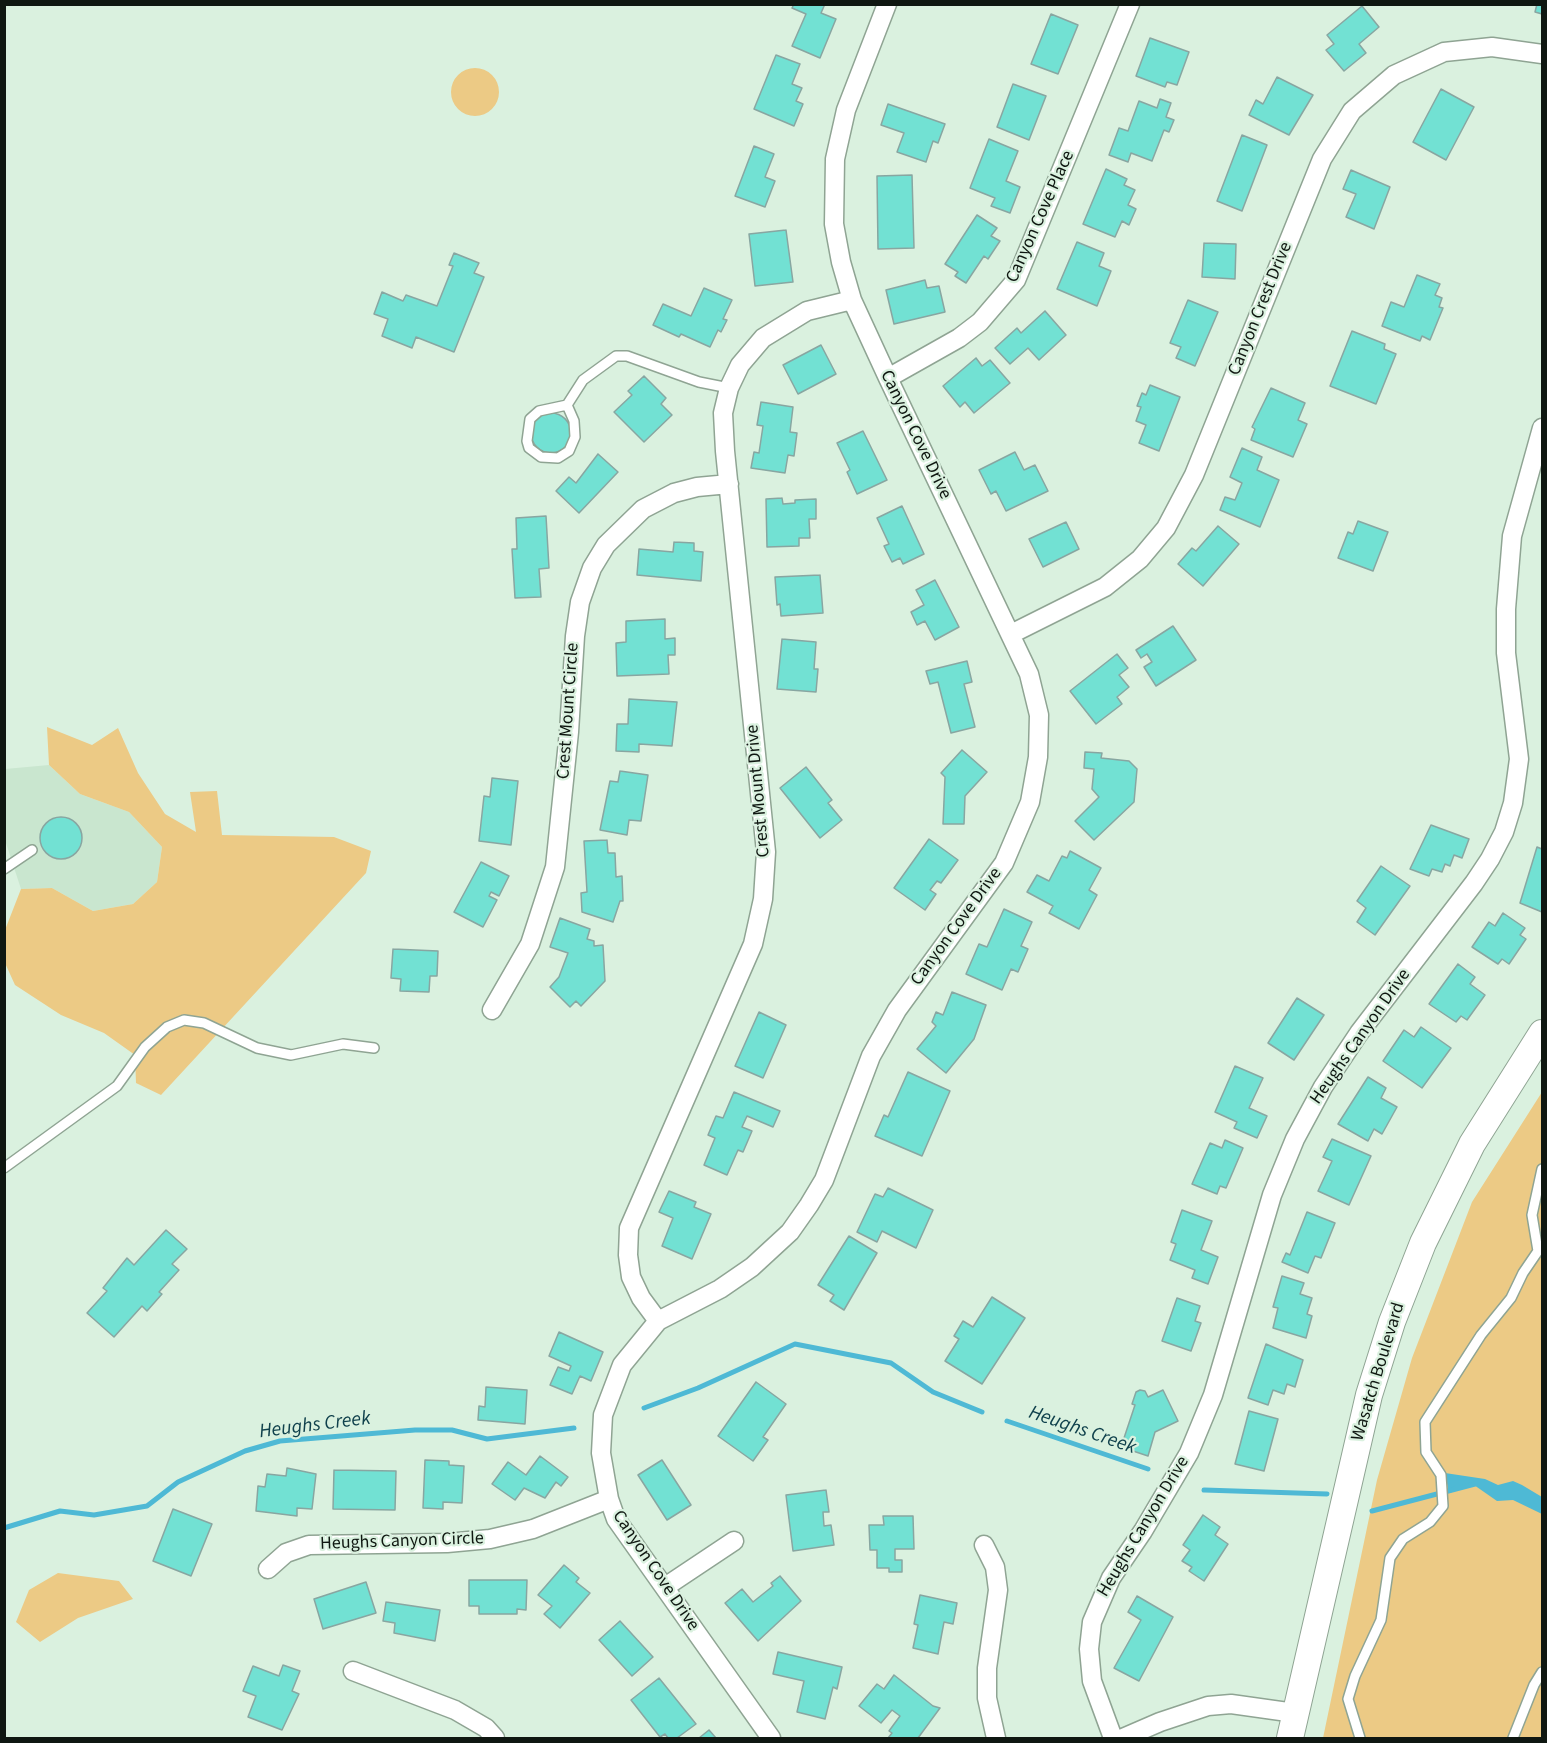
<!DOCTYPE html>
<html>
<head>
<meta charset="utf-8">
<style>
  body { margin:0 }
  #map { position:relative; width:1547px; height:1743px; overflow:hidden; background:#daf1df; font-family:"Source Sans 3",sans-serif }
  canvas { display:block }
  .frame { position:absolute; inset:0; border:6px solid #0f1711; pointer-events:none }
</style>
</head>
<body>
<div id="map">
<canvas width="1547" height="1743"></canvas>
<div class="frame"></div>
</div>
<script>
const c = document.querySelector('canvas').getContext('2d');
c.lineJoin = 'round';
function fillPath(path, color) { c.fillStyle = color; c.fill(path, 'evenodd'); }
const shape = rows => new Path2D(rows.map(r => 'M' + r).join(''));
function trace(path, color, width, dash) { c.strokeStyle = color; c.lineWidth = width; c.lineCap = dash ? 'butt' : 'round'; c.setLineDash(dash || []); c.stroke(path); }
function label(font, color, halo, rows, align = 'center') {
  c.font = font + ' "Source Sans 3",sans-serif'; c.lineWidth = 4.5; c.setLineDash([]); c.textBaseline = 'middle'; c.strokeStyle = halo; c.fillStyle = color; for (const [text, x, y, turn = 0] of rows) {
    c.save(); c.translate(x, y); c.rotate((+turn || 0) * Math.PI / 180); c.textAlign = isNaN(turn) ? turn : align; if (halo) c.strokeText(text, 0, 0); c.fillText(text, 0, 0); c.restore();
  }
}
const built = shape([
  [49,765,80,794,129,812,162,847,157,882,133,904,93,911,52,888,21,889,5,840,5,769]
]);
const green = shape([
  '451 92a24 24 0 1 1 48 0a24 24 0 1 1-48 0Z',
  [47,727,92,745,118,728,138,773,165,814,196,832,190,792,217,791,222,835,334,837,371,851,366,873,161,1095,136,1083,135,1055,104,1033,61,1015,15,985,5,963,5,930,21,889,52,888,93,911,133,904,157,882,162,847,129,812,80,794,49,765],
  [1542,1092,1542,1738,1323,1738,1377,1480,1412,1358,1472,1202],
  [58,1573,119,1581,133,1599,78,1618,40,1642,16,1622,29,1590]
]);
const water = shape([
  [1445,1473,1485,1479,1498,1485,1513,1481,1522,1485,1542,1497,1542,1514,1513,1500,1497,1501,1474,1485,1449,1493]
]);
const stream = shape([
  [644,1408,698,1388,795,1344,891,1363,933,1392,982,1412],
  [1007,1421,1148,1469],
  [1204,1490,1327,1494],
  [1372,1511,1475,1484],
  [4,1528,60,1511,94,1515,147,1506,178,1482,245,1451,280,1441,415,1430,452,1430,487,1439,574,1428]
]);
const building = shape([
  [794,4,825,4,821,13,836,19,820,58,792,46,806,14,792,8,794,4],
  [1537,4,1542,4,1542,14,1535,12,1537,4],
  [1362,6,1379,27,1359,44,1366,53,1344,71,1326,50,1334,44,1327,35,1362,6],
  [1051,14,1078,25,1058,74,1031,64,1051,14],
  [1150,38,1189,52,1177,85,1167,82,1165,87,1136,76,1150,38],
  [776,55,800,64,792,84,802,88,796,101,803,104,794,126,754,109,776,55],
  [1277,77,1313,95,1289,135,1249,115,1256,100,1263,104,1277,77],
  [1013,84,1046,96,1029,140,997,127,1013,84],
  [1441,89,1474,107,1446,160,1413,142,1441,89],
  [1160,99,1171,103,1166,117,1174,120,1169,132,1164,130,1152,161,1131,153,1128,162,1109,155,1119,128,1128,131,1139,101,1157,108,1160,99],
  [888,104,945,124,938,143,933,141,926,162,897,152,904,133,881,125,888,104],
  [1242,135,1267,145,1242,211,1217,201,1242,135],
  [989,139,1018,151,1006,181,1020,187,1010,213,991,206,995,198,970,188,989,139],
  [754,146,774,154,765,177,775,181,765,207,735,196,754,146],
  [1106,169,1127,179,1124,185,1135,190,1128,205,1136,209,1129,225,1122,221,1115,237,1083,224,1106,169],
  [1351,170,1390,187,1374,229,1346,217,1356,194,1343,189,1351,170],
  [912,175,914,248,878,249,877,176,912,175],
  [977,215,997,228,991,236,1000,241,988,259,984,256,966,283,955,276,958,272,945,264,977,215],
  [786,230,793,282,755,286,749,234,786,230],
  [1077,242,1104,253,1099,266,1111,271,1097,306,1057,289,1077,242],
  [1204,243,1236,244,1235,279,1202,277,1204,243],
  [454,253,479,263,474,273,484,277,454,352,416,337,412,348,382,336,388,319,374,314,382,292,403,301,406,295,437,306,453,266,449,265,454,253],
  [1417,275,1440,284,1435,295,1442,298,1439,307,1443,308,1430,340,1422,336,1420,341,1382,326,1391,302,1404,307,1417,275],
  [925,280,927,288,939,286,945,312,894,324,886,290,925,280],
  [704,288,732,300,723,319,727,320,721,332,718,330,710,347,681,334,679,337,653,325,663,304,691,316,704,288],
  [1188,300,1218,312,1195,366,1176,358,1181,347,1170,343,1188,300],
  [1045,311,1066,335,1039,360,1028,348,1010,364,995,348,1017,328,1021,333,1045,311],
  [1352,331,1385,344,1384,349,1396,354,1376,404,1330,386,1352,331],
  [821,345,836,374,798,394,783,365,821,345],
  [976,358,982,366,990,360,1010,383,974,413,965,402,960,407,943,386,976,358],
  [644,376,666,398,661,404,672,415,644,442,614,412,632,395,628,391,644,376],
  [1150,385,1180,397,1159,451,1139,443,1146,425,1136,421,1141,407,1137,406,1142,393,1146,395,1150,385],
  [1271,388,1305,403,1298,420,1307,424,1293,457,1251,440,1255,429,1252,427,1271,388],
  [761,402,793,407,790,432,797,433,794,456,788,455,785,473,751,468,754,452,759,453,763,426,757,425,761,402],
  '531 433a20 20 0 1 1 40 0a20 20 0 1 1-40 0Z',
  [863,431,887,480,857,494,847,472,850,470,837,443,863,431],
  [1242,448,1262,457,1257,470,1279,480,1260,527,1220,510,1225,497,1235,500,1242,483,1230,477,1242,448],
  [1015,452,1024,470,1035,465,1048,491,1006,511,996,491,991,494,979,470,1015,452],
  [598,454,618,472,579,513,556,491,569,477,576,483,598,454],
  [782,498,783,504,795,503,795,500,816,499,816,519,809,519,810,538,799,538,799,546,767,547,766,499,782,498],
  [902,506,924,554,903,564,900,558,892,562,884,546,889,544,877,518,902,506],
  [546,516,549,568,539,569,541,597,515,598,512,549,517,549,516,518,546,516],
  [1358,521,1388,532,1373,571,1338,558,1348,532,1353,534,1358,521],
  [1066,522,1079,549,1043,567,1029,539,1066,522],
  [1218,526,1239,544,1203,586,1178,564,1192,548,1196,551,1218,526],
  [674,542,694,543,694,551,703,552,701,581,637,575,639,549,673,552,674,542],
  [820,575,823,613,781,616,780,604,777,605,775,577,820,575],
  [935,580,959,627,935,640,925,621,917,625,911,612,924,605,916,590,935,580],
  [665,619,665,639,675,638,675,655,668,655,669,674,617,676,616,643,626,642,626,621,665,619],
  [1173,626,1196,660,1156,686,1144,667,1152,662,1147,654,1141,658,1136,650,1173,626],
  [782,639,816,642,814,669,818,669,816,692,777,689,782,639],
  [1117,654,1128,668,1119,675,1129,687,1117,697,1122,704,1096,724,1070,691,1117,654],
  [967,661,972,682,964,684,975,727,951,733,938,682,930,684,926,671,967,661],
  [629,699,677,702,672,746,639,744,639,752,616,751,617,724,628,724,629,699],
  [962,750,987,772,965,796,964,824,943,824,945,777,941,773,962,750],
  [1085,752,1102,753,1101,758,1129,761,1137,769,1134,802,1094,840,1075,821,1099,797,1092,789,1094,769,1084,768,1085,752],
  [806,767,832,800,828,803,842,820,820,838,780,788,806,767],
  [620,771,648,775,641,821,629,820,627,835,600,830,610,781,618,782,620,771],
  [492,778,518,781,511,845,479,841,484,796,490,797,492,778],
  '40 838a21 21 0 1 1 42 0a21 21 0 1 1-42 0Z',
  [1431,825,1469,839,1462,858,1454,855,1450,866,1445,864,1442,872,1432,869,1429,876,1410,869,1431,825],
  [929,839,958,860,941,883,937,881,930,890,936,894,925,910,894,888,929,839],
  [607,840,608,853,615,853,616,877,622,876,623,901,620,901,613,922,582,912,581,893,587,892,584,841,607,840],
  [1537,847,1542,849,1542,912,1520,903,1537,847],
  [1070,851,1101,868,1089,890,1097,895,1079,929,1049,913,1053,906,1027,892,1037,875,1049,881,1062,856,1067,858,1070,851],
  [481,862,509,876,499,896,491,892,489,896,497,900,483,927,454,912,481,862],
  [1381,866,1410,886,1375,935,1357,922,1366,908,1357,901,1381,866],
  [1004,909,1032,922,1021,946,1028,949,1018,972,1011,969,1002,990,966,974,979,944,987,947,1004,909],
  [1503,913,1525,928,1520,935,1526,939,1509,964,1502,959,1498,964,1472,947,1489,922,1495,926,1503,913],
  [560,918,590,929,587,939,594,941,594,946,603,945,605,981,581,1006,576,1001,570,1007,550,987,559,977,568,953,550,947,560,918],
  [393,949,438,951,437,976,430,976,429,992,400,991,401,979,391,978,393,949],
  [1458,964,1475,977,1470,984,1485,995,1467,1020,1461,1016,1456,1022,1429,1004,1458,964],
  [952,992,986,1005,974,1039,946,1073,917,1049,936,1026,932,1022,936,1012,943,1015,952,992],
  [1297,998,1324,1015,1294,1060,1268,1043,1297,998],
  [759,1012,786,1025,763,1078,735,1066,759,1012],
  [1421,1027,1451,1048,1422,1088,1383,1061,1404,1030,1414,1037,1421,1027],
  [1235,1066,1263,1078,1249,1108,1267,1116,1257,1138,1234,1128,1237,1122,1215,1112,1235,1066],
  [908,1072,950,1091,922,1156,875,1136,884,1115,888,1117,908,1072],
  [1368,1077,1386,1088,1381,1098,1397,1107,1382,1134,1374,1129,1368,1141,1338,1124,1368,1077],
  [734,1092,780,1111,773,1127,747,1116,742,1127,752,1131,743,1152,738,1150,727,1175,704,1165,715,1138,708,1135,716,1116,723,1118,734,1092],
  [1332,1139,1371,1156,1349,1205,1318,1191,1332,1161,1323,1157,1332,1139],
  [1225,1140,1243,1148,1226,1188,1220,1186,1217,1194,1192,1184,1210,1143,1222,1148,1225,1140],
  [888,1188,933,1210,916,1248,882,1231,877,1242,857,1232,875,1194,883,1197,888,1188],
  [669,1191,696,1202,694,1207,711,1214,692,1259,662,1246,673,1218,659,1212,669,1191],
  [1182,1210,1212,1221,1201,1250,1218,1257,1208,1284,1192,1278,1195,1270,1170,1260,1176,1244,1171,1242,1182,1210],
  [1307,1212,1335,1223,1321,1258,1315,1256,1308,1273,1282,1262,1286,1253,1290,1255,1307,1212],
  [166,1230,187,1249,172,1264,179,1270,159,1292,162,1294,147,1311,142,1306,114,1337,87,1313,107,1291,103,1288,127,1258,134,1265,166,1230],
  [849,1236,877,1253,844,1310,830,1301,834,1295,818,1285,849,1236],
  [1282,1276,1304,1283,1300,1294,1312,1298,1307,1314,1312,1316,1306,1338,1273,1328,1278,1308,1273,1307,1282,1276],
  [992,1297,1025,1318,982,1384,945,1361,959,1339,954,1336,963,1321,973,1327,992,1297],
  [1177,1298,1200,1306,1195,1321,1201,1323,1191,1351,1162,1341,1177,1298],
  [559,1332,603,1352,591,1381,580,1376,572,1394,550,1385,558,1367,569,1371,571,1366,549,1356,559,1332],
  [1266,1344,1303,1360,1295,1387,1287,1384,1284,1394,1273,1390,1268,1405,1248,1398,1266,1344],
  [756,1382,786,1404,763,1437,768,1440,753,1461,718,1436,756,1382],
  [486,1387,527,1390,525,1424,478,1420,479,1406,485,1407,486,1387],
  [1140,1390,1145,1391,1148,1397,1163,1390,1178,1421,1155,1432,1148,1456,1121,1447,1135,1405,1132,1404,1136,1392,1140,1390],
  [1249,1411,1278,1419,1264,1471,1235,1464,1249,1411],
  [540,1456,568,1477,561,1486,556,1482,545,1498,524,1488,515,1500,492,1484,508,1462,526,1475,540,1456],
  [425,1460,449,1461,449,1465,464,1466,462,1503,443,1502,443,1509,423,1508,425,1460],
  [662,1460,691,1505,667,1520,638,1475,662,1460],
  [287,1468,316,1474,312,1509,297,1508,297,1516,256,1511,258,1486,265,1487,267,1474,286,1476,287,1468],
  [334,1470,396,1471,395,1510,333,1509,334,1470],
  [826,1490,829,1512,823,1512,824,1526,831,1525,834,1545,793,1551,786,1495,826,1490],
  [173,1509,212,1524,191,1576,153,1561,173,1509],
  [1203,1515,1220,1527,1215,1535,1228,1544,1204,1581,1189,1571,1192,1567,1182,1561,1190,1550,1183,1545,1203,1515],
  [883,1516,913,1516,914,1549,895,1549,895,1560,902,1560,902,1572,889,1572,889,1568,877,1568,877,1550,870,1550,869,1525,884,1525,883,1516],
  [564,1565,579,1578,576,1582,590,1593,560,1628,544,1614,552,1606,538,1595,564,1565],
  [780,1576,801,1601,758,1641,725,1603,742,1589,753,1602,773,1586,771,1583,780,1576],
  [469,1580,527,1580,526,1610,517,1609,517,1614,479,1614,479,1606,469,1606,469,1580],
  [366,1582,376,1613,323,1629,314,1599,366,1582],
  [920,1595,957,1603,953,1624,944,1622,938,1654,913,1648,918,1625,914,1624,920,1595],
  [1137,1596,1173,1617,1139,1681,1114,1668,1141,1620,1128,1612,1137,1596],
  [386,1602,440,1610,435,1641,394,1633,395,1623,383,1621,386,1602],
  [620,1621,653,1657,632,1676,599,1640,620,1621],
  [778,1652,842,1667,837,1689,833,1687,825,1719,797,1712,804,1681,773,1674,778,1652],
  [283,1665,300,1671,292,1691,299,1694,282,1730,248,1717,256,1696,243,1691,253,1666,279,1676,283,1665],
  [894,1675,933,1706,940,1708,918,1738,888,1738,892,1733,889,1731,900,1716,892,1710,881,1723,859,1706,877,1684,884,1689,894,1675],
  [659,1678,696,1724,677,1738,668,1738,665,1734,660,1737,631,1700,659,1678],
  [709,1730,716,1738,699,1738,709,1730]
]);
const lane = shape([
  [567,405,574,421,575,437,569,451,558,458,541,457,529,448,527,441,530,419,539,411,567,405,583,380,616,356,627,356,699,382,729,388],
  [4,869,32,850],
  [4,1168,117,1086,145,1047,167,1027,184,1020,204,1023,257,1048,291,1055,343,1044,374,1048],
  [1360,1738,1348,1699,1355,1676,1381,1620,1390,1558,1403,1539,1430,1522,1443,1506,1441,1475,1426,1452,1425,1422,1481,1335,1511,1298,1523,1273,1538,1251,1532,1215,1542,1169],
  [1513,1738,1534,1685,1542,1672]
]);
const street = shape([
  [888,378,959,338,980,322,1016,280,1130,4],
  [1011,634,1105,587,1140,559,1166,528,1194,475,1322,159,1352,111,1394,75,1444,52,1492,47,1542,54],
  [492,1010,530,944,555,867,569,732,575,636,580,602,592,568,606,545,643,509,674,493,697,487,729,484],
  [658,1321,641,1298,631,1277,628,1255,629,1228,753,944,763,899,766,852,725,451,723,413,729,388,740,365,763,338,807,311,852,300],
  [984,1545,995,1567,998,1590,987,1668,987,1698,996,1738],
  [268,1569,286,1553,309,1545,447,1543,490,1539,533,1529,609,1499],
  [665,1587,734,1541],
  [353,1671,455,1710,486,1728,495,1738],
  [771,1738,616,1519,609,1499,601,1453,603,1415,622,1365,658,1321,720,1289,752,1267,790,1232,809,1205,824,1180,871,1056,897,1010,1004,863,1030,802,1038,757,1039,715,1029,674,888,378,852,300,841,262,834,224,835,159,846,110,887,4],
  [1113,1738,1092,1681,1089,1649,1092,1622,1111,1578,1143,1531,1189,1453,1213,1395,1272,1195,1295,1139,1323,1087,1359,1033,1474,883,1490,859,1504,832,1513,803,1519,759,1506,653,1506,609,1512,536,1542,428],
  [1123,1738,1160,1722,1208,1706,1231,1704,1295,1713]
]);
const secondary = shape([
  [1290,1738,1369,1395,1392,1322,1423,1243,1472,1144,1542,1033]
]);
const streetNames = [
  ["Canyon Cove Place",1041,217,-66],
  ["Canyon Crest Drive",1261,309,-68],
  ["Canyon Cove Drive",915,435,64],
  ["Crest Mount Circle",569,711,-86],
  ["Crest Mount Drive",759,791,-95],
  ["Canyon Cove Drive",957,927,-54],
  ["Heughs Canyon Drive",1361,1037,-55],
  ["Wasatch Boulevard",1379,1372,-73],
  ["Heughs Canyon Drive",1144,1527,-59],
  ["Heughs Canyon Circle",402,1542,-2],
  ["Canyon Cove Drive",655,1571,56]
];
const waterNames = [
  ["Heughs Creek",315,1426,-7],
  ["Heughs Creek",1082,1431,19]
];
fillPath(built, '#c9e6cf');
fillPath(green, '#ecca85');
fillPath(water, '#4eb9d5');
trace(stream, '#4eb9d5', 5);
fillPath(building, '#72e1d3');
trace(building, '#88a6a1', 1.5);
trace(lane, '#8fa493', 12);
trace(street, '#8fa493', 21);
trace(secondary, '#8fa493', 28);
trace(lane, '#fff', 9);
trace(street, '#fff', 18);
trace(secondary, '#fff', 26);
label('18px', '#0f1711', '#daf1df', streetNames);
label('italic 20px', '#10414c', '#daf1df', waterNames);
</script>
</body>
</html>
